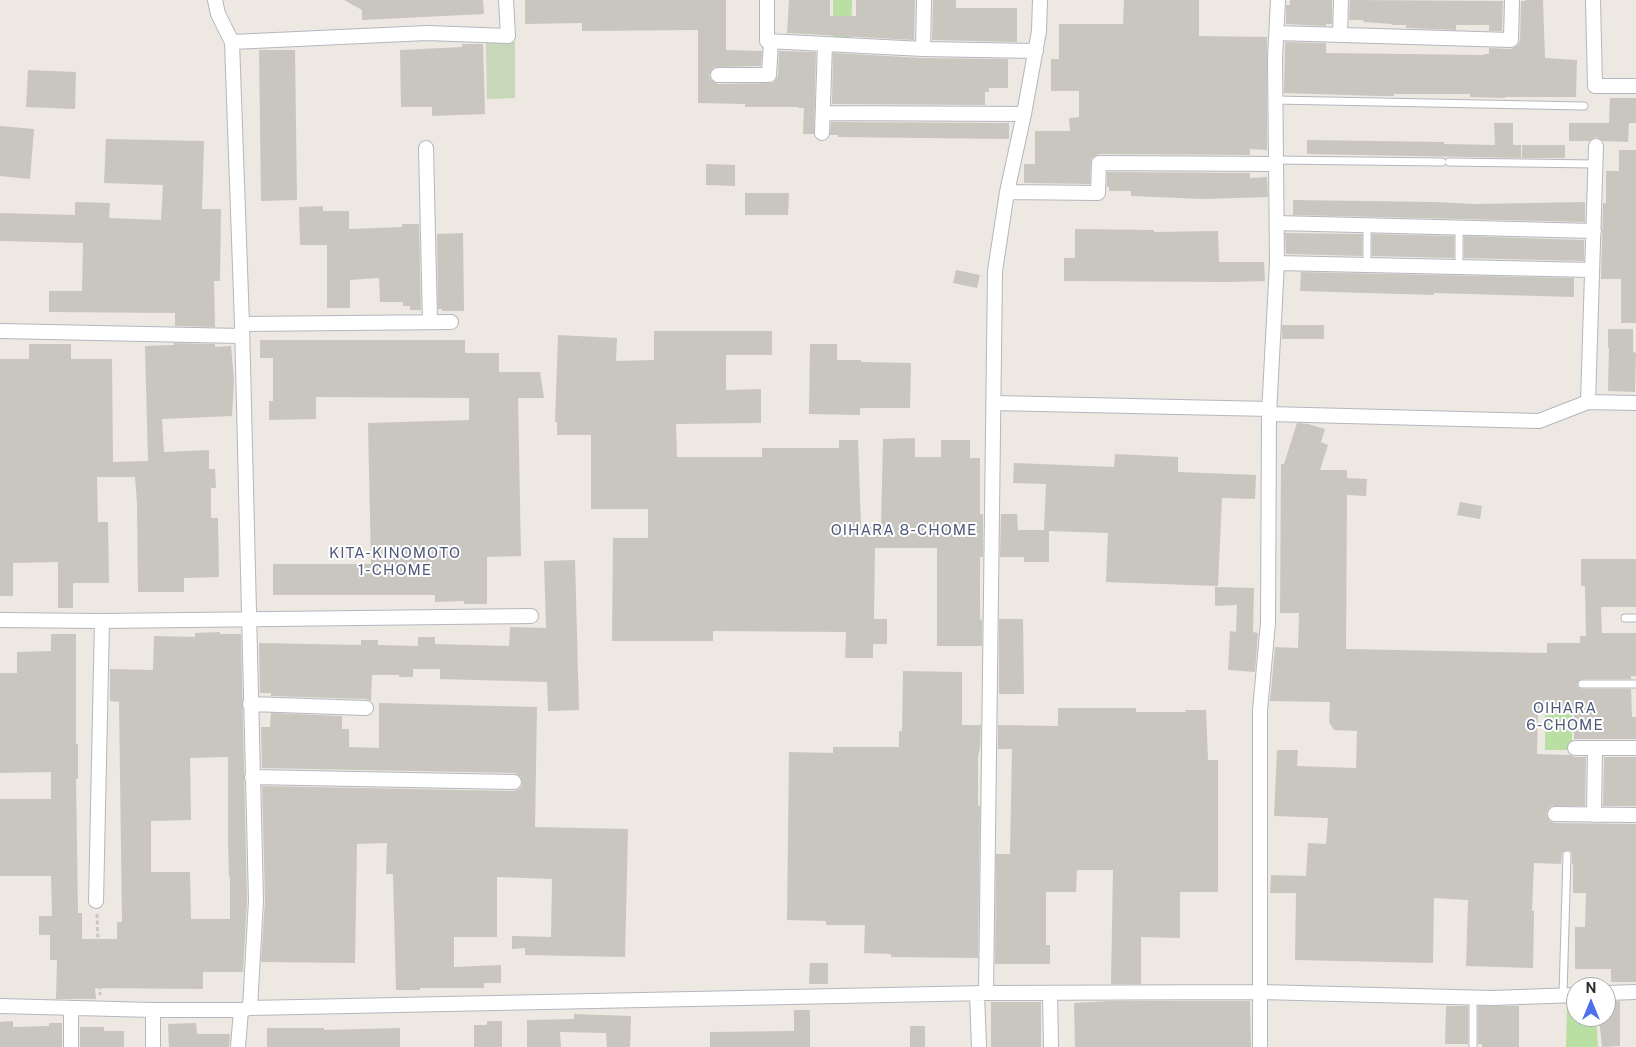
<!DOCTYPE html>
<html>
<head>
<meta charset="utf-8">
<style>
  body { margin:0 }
  #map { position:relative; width:1636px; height:1047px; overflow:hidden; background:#ede8e1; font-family:"Public Sans",sans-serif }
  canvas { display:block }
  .north { position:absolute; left:1566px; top:977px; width:50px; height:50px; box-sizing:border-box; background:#fff; border:1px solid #ababab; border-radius:50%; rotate:0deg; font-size:14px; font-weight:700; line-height:20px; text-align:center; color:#2d2d2d }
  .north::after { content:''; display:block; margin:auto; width:18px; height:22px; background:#4e70ed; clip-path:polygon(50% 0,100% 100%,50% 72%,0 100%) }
</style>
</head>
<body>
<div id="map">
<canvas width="1636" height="1047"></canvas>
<div class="north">N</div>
</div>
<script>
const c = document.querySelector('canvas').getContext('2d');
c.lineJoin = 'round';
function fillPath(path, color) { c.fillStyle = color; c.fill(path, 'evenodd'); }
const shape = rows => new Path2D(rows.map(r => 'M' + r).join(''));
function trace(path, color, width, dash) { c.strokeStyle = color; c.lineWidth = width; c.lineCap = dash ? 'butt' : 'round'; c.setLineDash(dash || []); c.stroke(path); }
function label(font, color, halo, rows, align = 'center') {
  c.font = font + ' "Public Sans",sans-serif'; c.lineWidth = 4; c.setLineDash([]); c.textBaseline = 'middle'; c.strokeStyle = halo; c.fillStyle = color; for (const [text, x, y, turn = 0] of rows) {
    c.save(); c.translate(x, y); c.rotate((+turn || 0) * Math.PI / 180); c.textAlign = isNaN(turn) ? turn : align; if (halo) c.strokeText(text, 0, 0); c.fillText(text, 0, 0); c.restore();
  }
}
const green = shape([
  [833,0,852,0,851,42,833,42],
  [1545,714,1572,714,1572,750,1545,750],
  [1567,1002,1576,1002,1576,1017,1596,1017,1598,1047,1566,1047]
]);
const cemetery = shape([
  [486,42,515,42,515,98,487,99]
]);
const building = shape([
  [344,0,483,0,484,14,362,20,362,10],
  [525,0,726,0,726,50,762,51,761,66,714,67,709,75,711,80,718,84,773,83,778,76,779,51,816,52,814,134,803,134,804,108,798,108,798,107,745,107,745,104,698,103,698,30,582,31,582,23,525,24],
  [789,0,830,0,830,16,856,16,856,0,915,0,914,40,787,33],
  [933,0,956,0,956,8,1017,8,1017,42,932,40],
  [1124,0,1199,0,1199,36,1267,37,1267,150,1250,149,1250,155,1099,154,1091,159,1090,184,1024,183,1024,164,1035,164,1035,131,1070,131,1069,118,1079,117,1079,91,1051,91,1051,59,1059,59,1059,24,1123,24],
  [1290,0,1332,0,1332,24,1326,24,1326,26,1286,24,1286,5,1290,5],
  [1350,0,1503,1,1502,31,1489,31,1489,25,1456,25,1456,30,1406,28,1406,25,1392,25,1392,24,1363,22,1364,20,1349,20],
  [1525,0,1543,0,1545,58,1577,60,1576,97,1505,97,1505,98,1470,97,1470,94,1394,94,1394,96,1377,96,1284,93,1285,42,1326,43,1326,53,1484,55,1484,54,1489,54,1489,48,1511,49,1518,45,1520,40,1521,1,1525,1],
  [462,44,483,44,485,114,432,116,432,107,401,107,400,50,462,47],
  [259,50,295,50,297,200,261,201],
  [833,53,923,58,1008,59,1008,88,989,88,989,92,985,92,985,105,832,104],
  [28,70,76,72,75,109,26,107],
  [1610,98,1636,98,1636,123,1629,123,1628,142,1603,141,1596,137,1589,141,1569,141,1569,123,1609,123],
  [831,122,1009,123,1009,139,838,137,838,135,830,135],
  [1494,123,1513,123,1513,145,1521,145,1521,158,1307,154,1307,140,1444,142,1444,144,1495,145],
  [0,126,34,129,30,179,0,176],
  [106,139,204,141,202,209,221,209,220,281,214,281,215,327,175,326,175,313,49,312,49,291,82,291,83,243,0,241,0,213,75,215,75,202,110,203,109,218,161,220,163,185,104,183],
  [1522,145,1565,145,1565,158,1522,158],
  [1619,150,1636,150,1636,323,1621,323,1621,279,1601,279,1603,203,1606,203,1606,171,1619,171],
  [706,164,735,165,735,186,706,185],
  [1107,172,1250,173,1250,178,1267,177,1268,197,1203,199,1131,196,1131,191,1109,191,1109,187,1107,187],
  [745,193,789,193,788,215,745,215],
  [1293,200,1434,202,1475,204,1585,202,1585,222,1293,215],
  [323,206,323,211,349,211,349,229,402,227,402,224,419,224,421,310,410,310,410,306,403,306,403,302,380,302,379,278,350,280,350,308,327,308,327,245,300,245,299,207],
  [1075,229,1154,230,1154,232,1218,231,1219,262,1264,262,1265,281,1231,282,1064,281,1064,258,1075,258],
  [463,233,464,311,442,311,442,309,438,309,437,234],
  [1285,233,1362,234,1362,256,1286,254],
  [1372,234,1454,236,1454,258,1372,256],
  [1464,236,1584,240,1584,261,1464,258],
  [956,270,980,275,977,288,953,283],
  [1301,272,1574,278,1574,297,1434,293,1434,295,1300,291],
  [1282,325,1324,325,1324,339,1282,339],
  [1608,329,1633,329,1633,352,1636,353,1635,392,1608,391,1609,348,1608,348],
  [654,331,772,331,772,355,726,355,726,390,761,389,761,423,676,424,677,457,762,457,762,448,839,448,839,440,858,440,861,527,881,527,883,439,915,438,915,457,941,457,941,440,970,440,970,458,980,458,980,514,983,514,983,557,980,557,980,620,982,619,982,646,937,646,937,548,875,548,874,619,887,619,887,644,873,644,873,658,845,658,846,632,713,631,713,641,612,641,613,538,648,538,648,509,591,509,591,435,557,435,557,422,555,422,558,335,617,338,616,361,654,360],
  [260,340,465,340,465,353,499,353,499,372,540,372,544,398,518,398,521,556,487,557,487,604,464,604,464,601,435,602,435,595,273,595,273,564,371,564,368,423,469,420,469,398,316,397,316,419,269,420,269,401,273,401,273,358,260,358],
  [174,343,215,344,215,347,231,346,234,380,232,416,162,419,164,452,209,450,209,469,215,469,216,488,211,488,211,518,218,518,219,577,184,578,184,592,138,592,137,503,135,477,97,477,98,522,108,522,109,583,73,583,73,608,58,608,58,562,13,563,13,596,0,596,0,359,29,359,29,344,71,344,71,359,112,359,113,462,148,461,145,346,174,345],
  [810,344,837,344,837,360,861,360,861,362,911,363,910,408,860,408,860,415,809,414],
  [1297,423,1308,424,1325,429,1321,442,1328,445,1320,470,1347,470,1347,478,1367,479,1366,496,1347,495,1346,649,1547,653,1547,643,1580,643,1580,636,1586,636,1585,586,1581,586,1581,559,1636,559,1636,607,1601,607,1602,633,1636,633,1636,676,1631,676,1631,679,1582,679,1577,684,1578,687,1582,689,1631,689,1632,717,1636,717,1636,739,1574,739,1574,711,1538,711,1537,754,1570,755,1575,757,1586,757,1585,806,1551,806,1546,813,1550,821,1555,823,1636,824,1636,982,1611,982,1611,969,1575,969,1575,927,1585,927,1586,893,1573,893,1573,864,1572,864,1572,853,1568,850,1562,853,1561,864,1534,863,1532,911,1534,911,1533,968,1466,966,1468,900,1434,898,1433,963,1295,960,1296,893,1270,893,1271,875,1306,876,1308,843,1326,844,1328,818,1274,816,1277,750,1298,750,1297,766,1356,768,1357,731,1334,730,1329,722,1330,702,1270,701,1275,647,1298,648,1299,613,1280,613,1281,464,1284,464],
  [1115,454,1178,457,1178,472,1256,475,1255,499,1222,498,1218,586,1106,582,1108,533,1049,531,1049,562,1024,562,1024,557,1000,557,1001,514,1017,514,1018,530,1044,530,1046,484,1013,483,1014,463,1114,467],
  [1460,502,1482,506,1480,519,1457,515],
  [575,560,579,710,548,711,547,682,440,679,440,669,413,669,413,677,399,677,399,675,372,675,371,701,366,699,271,696,271,693,260,693,259,643,361,645,361,640,378,640,378,645,418,646,418,637,435,637,435,644,509,646,510,627,546,628,544,561],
  [1215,587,1254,588,1253,632,1258,633,1255,672,1228,670,1230,631,1236,632,1237,605,1215,606],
  [999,619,1023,619,1024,694,999,694],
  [220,632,220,634,241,634,247,900,243,972,203,972,203,989,95,988,96,999,56,999,57,960,50,960,50,935,39,935,39,916,52,916,51,876,0,876,0,799,51,799,51,772,0,773,0,673,17,673,17,652,51,651,51,634,76,634,76,744,78,744,78,779,76,779,78,913,82,913,82,939,117,939,117,922,122,922,119,702,110,701,110,669,153,670,154,636,195,637,195,633],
  [228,757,228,841,229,877,230,877,230,919,191,919,190,872,151,872,151,821,191,820,190,758],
  [903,671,962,672,962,725,981,725,980,748,978,756,978,806,980,806,978,958,891,957,891,954,864,953,865,925,826,925,826,921,787,920,789,752,833,753,833,747,899,747,899,731,902,731],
  [379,703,537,707,535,827,628,829,625,957,525,955,525,948,512,949,512,936,551,937,552,879,497,877,497,937,454,937,454,967,501,965,501,983,484,983,484,988,420,988,420,990,396,990,393,874,386,874,387,843,357,844,355,963,261,962,265,900,262,786,514,791,519,789,522,786,521,777,514,773,262,768,261,727,270,727,271,713,342,716,342,729,349,729,349,747,379,748],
  [1058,708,1136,708,1136,712,1186,712,1185,710,1206,710,1208,760,1218,760,1218,892,1180,892,1180,938,1141,937,1141,984,1111,984,1113,870,1077,870,1076,892,1046,892,1046,945,1050,945,1050,964,995,964,996,854,1010,854,1012,749,998,749,998,725,1058,726],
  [1604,757,1636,757,1636,806,1603,806],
  [810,963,828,963,828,984,809,984],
  [1110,1001,1250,1001,1251,1047,1075,1047,1074,1003],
  [1620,1001,1620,1046,1602,1047,1599,1018,1606,1017,1606,1002],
  [991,1002,1041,1002,1041,1047,991,1047],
  [1446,1006,1468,1006,1468,1044,1445,1044],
  [1478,1006,1519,1006,1519,1047,1482,1047,1482,1044,1478,1044],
  [794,1010,810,1010,810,1047,710,1047,710,1032,794,1031],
  [574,1014,631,1016,630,1047,607,1047,606,1033,560,1032,561,1047,527,1047,527,1020,574,1019],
  [13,1021,13,1027,49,1026,49,1023,62,1023,62,1047,0,1047,0,1022],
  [487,1021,502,1021,502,1047,474,1047,474,1025,487,1025],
  [196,1023,197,1034,230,1034,229,1047,169,1047,168,1024],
  [910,1026,925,1026,925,1047,910,1047],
  [80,1027,104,1027,104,1031,124,1031,124,1047,80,1047],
  [267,1028,324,1028,324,1030,400,1028,400,1047,267,1047]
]);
const path = shape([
  [97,914,100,995]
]);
const lane = shape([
  [1275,100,1584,106],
  [1276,160,1442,162],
  [1449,162,1595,164],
  [1367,265,1367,225],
  [1459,267,1459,228],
  [1625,618,1636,618],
  [1582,684,1636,684],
  [1563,995,1567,855],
  [1473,998,1473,1047]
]);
const street = shape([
  [215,0,218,14,232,42,242,324,256,900,250,1008],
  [767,0,767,41,923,49,1036,51],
  [1593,0,1595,86,1636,86],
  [1277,33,1511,40,1512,0],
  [1340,35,1341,0],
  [232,42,427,33,508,36,506,0],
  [923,49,924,0],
  [718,75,769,75,771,42],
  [823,113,1024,114],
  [822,133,825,44],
  [426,148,430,322],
  [1007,192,1098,193,1099,163,1276,164],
  [1277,223,1594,231],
  [1277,263,1592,270],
  [242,324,451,322],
  [0,331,242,336],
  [1588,402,1596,146],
  [994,403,1270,409],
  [1269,414,1539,421,1588,402,1636,403],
  [0,620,102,621,531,616],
  [250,704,366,708],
  [1575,748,1636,748],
  [252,777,514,782],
  [1555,814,1636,815],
  [1594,815,1595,748],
  [96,901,102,621],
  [977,993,979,1047],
  [986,993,995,271,1007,192,1024,114,1039,31,1040,0],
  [1050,993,1051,1047],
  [1606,993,1636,992],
  [0,1006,153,1010,241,1010,250,1008,986,993,1260,992,1492,998,1576,995],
  [71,1008,71,1047],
  [153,1010,153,1047],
  [238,1047,241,1010],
  [1260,1047,1260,710,1268,623,1269,414,1277,263,1275,58,1278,0]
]);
const neighbourhoodNames = [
  ["OIHARA 8-CHOME",904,530],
  ["KITA-KINOMOTO",395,553],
  ["1-CHOME",395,570],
  ["OIHARA",1565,708],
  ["6-CHOME",1565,725]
];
fillPath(green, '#b9dfa2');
fillPath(cemetery, '#c8d6ba');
fillPath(building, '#c9c6bf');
trace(lane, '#b4b7bf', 9);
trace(street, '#b4b7bf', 16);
trace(path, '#c8c8c8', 3, [4, 2.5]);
trace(lane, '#fff', 7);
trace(street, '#fff', 14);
c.letterSpacing = '1px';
label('15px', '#50597b', '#fff', neighbourhoodNames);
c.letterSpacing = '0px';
</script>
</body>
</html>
